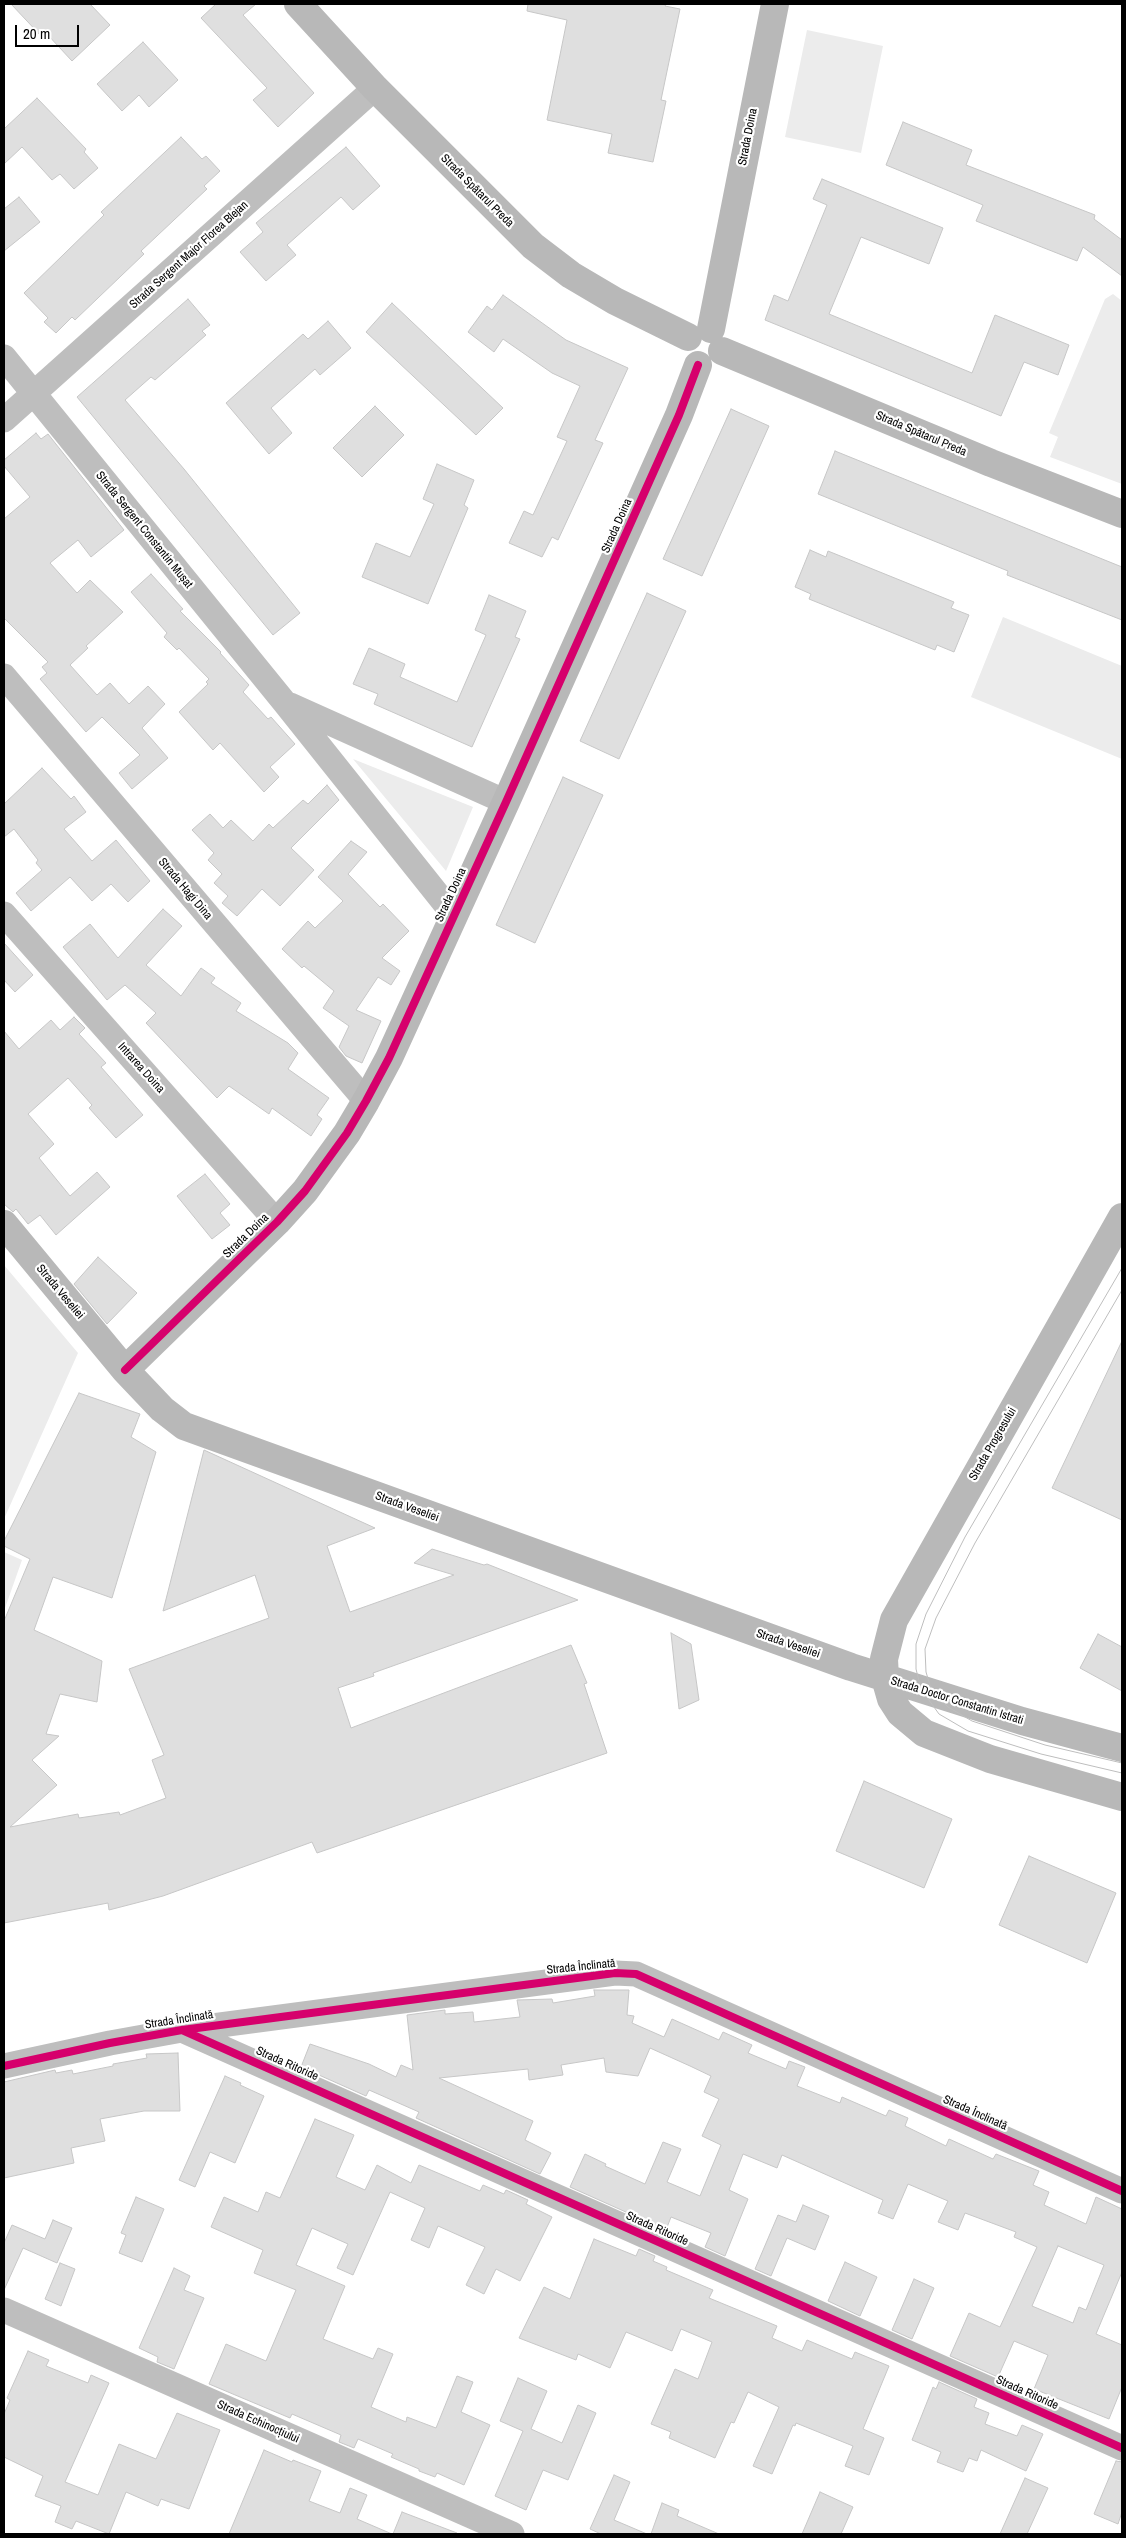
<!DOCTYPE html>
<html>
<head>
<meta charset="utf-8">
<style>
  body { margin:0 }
  #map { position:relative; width:1126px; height:2538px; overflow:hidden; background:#fff; font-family:"Archivo Narrow",sans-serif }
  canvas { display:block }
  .frame { position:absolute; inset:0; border:5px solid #000; pointer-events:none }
  .scale { position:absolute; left:15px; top:25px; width:64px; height:22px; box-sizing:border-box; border:2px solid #000; border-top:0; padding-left:6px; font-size:15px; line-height:18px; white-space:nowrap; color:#000; -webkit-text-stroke:4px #fff; paint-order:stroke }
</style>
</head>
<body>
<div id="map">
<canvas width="1126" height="2538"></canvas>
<div class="frame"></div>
<div class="scale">20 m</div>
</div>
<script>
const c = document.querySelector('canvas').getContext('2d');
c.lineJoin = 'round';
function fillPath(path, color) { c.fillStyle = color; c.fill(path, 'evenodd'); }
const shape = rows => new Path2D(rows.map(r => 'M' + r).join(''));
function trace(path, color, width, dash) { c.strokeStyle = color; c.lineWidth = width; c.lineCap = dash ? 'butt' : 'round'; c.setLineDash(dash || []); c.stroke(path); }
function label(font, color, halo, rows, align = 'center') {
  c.font = font + ' "Archivo Narrow",sans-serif'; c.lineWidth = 4.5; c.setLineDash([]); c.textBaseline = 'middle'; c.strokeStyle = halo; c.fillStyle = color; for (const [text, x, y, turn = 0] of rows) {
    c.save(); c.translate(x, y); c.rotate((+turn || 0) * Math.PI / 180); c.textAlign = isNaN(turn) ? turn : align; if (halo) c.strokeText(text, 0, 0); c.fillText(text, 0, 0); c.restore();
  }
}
const green = shape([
  [807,30,883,46,861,153,785,137],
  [1113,294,1122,301,1122,484,1050,457,1058,437,1049,433,1105,299],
  [1003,617,1122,666,1122,759,971,697],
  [353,759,473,807,446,871],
  [4,1265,78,1353,4,1519],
  [4,1552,22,1560,4,1611]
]);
const building = shape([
  [11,4,90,4,110,25,72,61,46,33,42,37,11,4],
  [216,4,256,4,243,15,314,93,278,127,253,100,267,88,201,18,216,4],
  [528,4,666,4,665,6,680,9,661,100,666,101,653,162,608,153,612,134,547,120,567,20,527,11,528,4],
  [143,42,178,80,149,107,139,95,122,111,97,84,143,42],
  [37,98,86,149,84,152,98,168,74,189,60,174,52,180,22,147,4,164,4,129,37,98],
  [903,122,972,150,966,165,1095,215,1094,219,1122,240,1122,276,1083,247,1077,261,976,221,983,205,886,165,903,122],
  [181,137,202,159,206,156,220,171,204,186,207,189,141,251,144,254,75,320,72,317,56,333,44,322,48,318,24,293,104,215,101,212,181,137],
  [346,147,380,186,353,210,341,197,287,245,296,255,266,281,240,252,263,232,256,223,346,147],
  [822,179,943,228,929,264,861,237,829,314,972,373,995,315,1069,345,1058,375,1024,362,1001,416,765,320,774,295,788,301,827,205,813,199,822,179],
  [19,197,40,222,4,251,4,209,19,197],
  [503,295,566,340,628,368,595,440,603,443,558,540,552,537,542,557,509,543,524,511,533,515,567,441,557,437,580,386,552,373,503,339,494,352,468,332,487,306,492,310,503,295],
  [188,299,210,325,202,331,206,335,155,380,151,377,125,400,184,469,300,613,273,635,77,397,188,299],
  [392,303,503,408,476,435,366,332,392,303],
  [328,321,351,348,320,375,315,369,271,408,292,433,269,454,226,403,303,334,308,339,328,321],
  [375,406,404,435,362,477,333,448,375,406],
  [731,409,769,426,702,576,663,559,731,409],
  [36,433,41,439,48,434,124,530,91,557,78,540,50,563,77,593,90,580,123,612,86,646,88,648,70,665,97,695,110,683,129,704,148,686,165,704,142,728,168,758,132,789,119,773,140,755,102,717,86,732,40,679,47,673,42,667,48,662,4,618,4,519,30,497,4,466,4,460,36,433],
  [835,451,1122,567,1122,620,1007,575,1008,571,818,494,835,451],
  [437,464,474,480,464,505,468,508,428,604,362,577,376,543,410,557,434,504,423,499,437,464],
  [810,550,826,557,828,551,954,602,951,608,969,615,954,652,937,645,935,650,809,599,811,594,795,587,810,550],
  [151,574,183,609,180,611,221,652,220,653,249,685,243,692,268,719,271,717,295,744,270,767,279,777,264,792,220,743,213,750,179,712,208,684,206,682,209,679,179,648,177,650,164,637,167,633,131,592,151,574],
  [647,593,686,611,619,759,580,741,647,593],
  [489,595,526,611,515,637,520,639,472,747,374,704,378,694,353,684,369,648,405,664,400,677,457,702,486,635,475,630,489,595],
  [42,768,71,799,74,796,86,812,64,829,92,861,116,840,150,881,128,902,111,884,92,901,70,877,31,911,16,893,42,870,36,863,38,860,14,829,4,837,4,804,42,768],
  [563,777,603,795,535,943,496,925,563,777],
  [327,785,339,800,291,848,314,870,280,906,262,889,237,916,222,903,228,896,214,883,222,874,208,860,214,853,192,830,210,814,223,828,231,820,253,841,269,824,273,828,303,800,308,804,327,785],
  [351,841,367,852,348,874,380,907,383,904,409,931,382,958,400,971,391,985,378,977,356,1010,381,1021,362,1063,346,1056,339,1047,349,1026,323,1008,334,991,304,966,302,968,282,949,308,921,315,928,343,901,318,877,351,841],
  [163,909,182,926,146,965,181,996,201,968,215,978,211,983,241,1003,236,1011,288,1043,298,1053,288,1069,329,1098,317,1115,322,1119,311,1136,272,1108,269,1114,229,1086,217,1098,146,1023,156,1013,125,985,107,1000,63,947,90,924,118,958,163,909],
  [4,943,33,975,15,992,4,980,4,943],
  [74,1017,85,1028,79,1034,106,1063,101,1067,143,1115,116,1138,89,1108,92,1105,68,1078,28,1114,54,1144,39,1158,70,1196,97,1172,110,1187,56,1235,40,1215,28,1224,16,1209,13,1212,4,1204,4,1031,19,1049,51,1020,60,1030,74,1017],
  [205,1174,230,1204,220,1213,230,1225,212,1239,177,1196,205,1174],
  [98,1257,137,1293,107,1324,74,1284,98,1257],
  [1122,1341,1122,1520,1052,1488,1122,1341],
  [79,1393,140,1414,131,1437,156,1452,112,1598,53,1577,34,1630,102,1661,97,1702,60,1694,46,1734,59,1736,32,1760,57,1785,10,1827,78,1814,79,1818,119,1812,120,1815,166,1798,152,1760,164,1755,129,1669,269,1618,255,1575,163,1611,204,1450,375,1528,327,1546,350,1612,454,1575,414,1563,432,1549,484,1565,487,1564,578,1600,373,1673,374,1676,338,1688,351,1728,571,1645,587,1683,584,1684,607,1753,317,1853,312,1842,163,1896,109,1910,108,1903,4,1923,4,1621,30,1559,4,1546,4,1541,79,1393],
  [671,1633,691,1644,699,1700,679,1709,671,1633],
  [1098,1634,1122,1647,1122,1691,1080,1668,1098,1634],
  [864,1781,952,1819,924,1888,836,1851,864,1781],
  [1029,1856,1116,1893,1087,1963,999,1925,1029,1856],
  [594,1990,629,1990,627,2015,634,2016,632,2023,664,2037,672,2019,719,2040,723,2032,752,2045,748,2053,786,2069,789,2061,805,2067,797,2086,840,2103,842,2097,886,2116,889,2110,908,2118,905,2126,946,2146,949,2139,993,2159,996,2154,1039,2171,1033,2185,1049,2192,1044,2205,1086,2224,1096,2197,1122,2209,1122,2272,1096,2334,1122,2345,1122,2387,1109,2419,1034,2389,1048,2355,1014,2341,998,2377,950,2356,969,2313,1000,2327,1037,2247,1014,2237,1016,2232,965,2213,958,2230,938,2222,948,2201,908,2184,893,2219,878,2213,883,2200,782,2155,777,2168,743,2154,729,2190,748,2199,725,2256,705,2247,711,2233,671,2217,666,2230,570,2187,585,2154,606,2164,605,2166,645,2184,663,2142,681,2149,667,2182,700,2196,721,2145,702,2136,719,2099,704,2092,711,2076,690,2066,650,2048,638,2076,606,2072,604,2058,561,2065,563,2075,529,2080,528,2069,439,2078,533,2121,525,2140,551,2153,540,2174,416,2118,419,2112,369,2090,366,2096,301,2067,310,2044,369,2064,396,2077,401,2065,413,2070,407,2015,445,2010,445,2014,473,2012,474,2022,520,2017,517,2000,552,1999,553,2003,595,1996,594,1990],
  [1058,2246,1104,2265,1086,2310,1079,2307,1073,2323,1032,2306,1058,2246],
  [178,2053,180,2111,144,2111,100,2119,105,2141,71,2148,74,2163,4,2178,4,2082,55,2070,56,2073,72,2070,73,2074,113,2066,113,2064,147,2058,146,2054,178,2053],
  [225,2076,241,2083,240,2085,264,2096,235,2163,210,2152,195,2187,179,2180,225,2076],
  [315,2119,354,2135,336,2177,365,2190,377,2165,411,2183,419,2165,480,2191,483,2185,504,2194,506,2190,528,2200,526,2204,552,2217,520,2281,496,2269,484,2294,466,2285,485,2247,438,2226,429,2248,411,2240,425,2208,390,2192,353,2275,337,2268,348,2244,312,2228,296,2265,345,2286,323,2339,373,2359,378,2348,393,2354,371,2407,406,2422,407,2417,436,2428,457,2376,473,2382,461,2412,490,2425,464,2485,437,2473,435,2477,419,2471,419,2469,391,2457,393,2454,358,2439,354,2448,339,2442,341,2435,292,2414,290,2418,209,2384,226,2344,266,2361,296,2290,254,2273,263,2250,211,2227,224,2197,258,2212,266,2192,280,2198,315,2119],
  [136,2197,164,2209,142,2262,119,2253,126,2235,121,2233,136,2197],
  [803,2205,829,2216,815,2250,787,2238,771,2276,755,2269,778,2215,796,2222,803,2205],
  [53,2220,72,2228,57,2263,23,2248,4,2290,4,2243,12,2225,45,2239,53,2220],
  [594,2239,636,2256,639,2249,655,2256,653,2261,667,2267,666,2270,713,2290,709,2298,777,2326,772,2338,802,2351,807,2340,852,2359,855,2352,889,2366,863,2429,884,2438,869,2475,845,2466,853,2446,796,2423,795,2426,793,2425,772,2474,753,2466,779,2407,748,2392,734,2423,731,2422,715,2458,669,2438,671,2432,651,2424,675,2369,698,2379,712,2342,681,2329,672,2351,626,2332,610,2368,578,2354,576,2360,519,2338,544,2287,570,2299,594,2239],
  [845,2262,877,2277,860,2316,828,2301,845,2262],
  [60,2263,75,2269,61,2306,45,2299,60,2263],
  [174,2268,190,2276,184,2290,204,2298,174,2369,157,2362,158,2357,139,2348,174,2268],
  [914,2279,934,2288,912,2339,892,2330,914,2279],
  [28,2351,49,2360,46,2366,88,2383,91,2375,109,2383,65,2482,98,2495,119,2444,156,2459,177,2413,220,2430,189,2509,161,2499,158,2506,126,2492,109,2534,76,2521,72,2529,55,2522,61,2506,35,2496,43,2476,4,2457,4,2414,10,2400,7,2398,28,2351],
  [518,2378,547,2391,531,2429,562,2443,578,2405,596,2413,568,2480,543,2470,526,2510,495,2496,523,2431,500,2421,518,2378],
  [939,2382,977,2399,974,2407,989,2413,985,2424,1017,2436,1022,2425,1043,2434,1026,2471,981,2450,977,2461,969,2458,963,2472,937,2462,941,2452,912,2440,933,2387,936,2389,939,2382],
  [264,2450,292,2462,293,2460,321,2471,309,2501,340,2513,350,2488,367,2495,357,2519,392,2534,229,2534,264,2450],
  [1116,2461,1122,2462,1122,2512,1118,2524,1094,2514,1116,2461],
  [614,2475,630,2482,614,2520,647,2534,601,2534,590,2529,614,2475],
  [1025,2478,1048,2488,1027,2534,1000,2534,1025,2478],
  [820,2492,853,2507,841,2534,802,2534,820,2492],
  [662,2503,679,2510,677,2516,719,2534,651,2534,662,2503],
  [402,2512,457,2533,456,2534,393,2534,402,2512]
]);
const street = shape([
  [4,357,285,703,454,915],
  [4,420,375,88],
  [4,676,366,1101],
  [290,705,506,802],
  [4,914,277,1222],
  [182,2030,1122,2448],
  [4,2066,110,2043,182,2030,615,1973,636,1974,1122,2191],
  [4,2310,512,2534]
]);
const secondary = shape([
  [298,4,375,88,533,246,571,275,615,301,688,337],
  [711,329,775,4],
  [722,351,991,463,1122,514],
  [1122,1217,894,1620,884,1659,885,1678,891,1699,900,1713,924,1733,990,1759,1122,1797],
  [4,1224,125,1370,162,1409,184,1426,851,1667,1022,1721,1122,1748],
  [125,1370,277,1222,305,1191,347,1133,366,1101,389,1058,506,802,679,415,698,365]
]);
const tram = shape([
  [1122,1268,965,1537,926,1614,916,1644,916,1669,921,1689,939,1714,968,1731,1041,1754,1122,1773],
  [1122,1290,975,1543,936,1618,925,1649,926,1672,932,1692,948,1707,972,1721,1045,1745,1122,1763]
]);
const cycleway = shape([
  [125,1370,277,1222,305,1191,347,1133,366,1101,389,1058,506,802,679,415,698,365],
  [182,2030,1122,2448],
  [4,2066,110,2043,182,2030,615,1973,636,1974,1122,2191]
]);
const streetNames = [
  ["Strada Doina",748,137,-79],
  ["Strada Spătarul Preda",477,191,45],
  ["Strada Sergent Major Florea Blejan",189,255,-42],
  ["Strada Spătarul Preda",921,434,23],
  ["Strada Doina",617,526,-66],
  ["Strada Sergent Constantin Mușat",144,530,51],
  ["Strada Hagi Dina",185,889,50],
  ["Strada Doina",451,895,-65],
  ["Intrarea Doina",141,1068,48],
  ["Strada Doina",246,1236,-44],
  ["Strada Veseliei",60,1292,50],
  ["Strada Progresului",993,1444,-60],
  ["Strada Veseliei",407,1507,20],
  ["Strada Veseliei",788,1644,19],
  ["Strada Doctor Constantin Istrati",957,1701,17],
  ["Strada Înclinată",581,1967,-6],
  ["Strada Înclinată",179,2020,-9],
  ["Strada Ritoride",287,2064,24],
  ["Strada Înclinată",975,2113,24],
  ["Strada Ritoride",657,2229,24],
  ["Strada Ritoride",1027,2393,24],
  ["Strada Echinocțiului",258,2422,24]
];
fillPath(green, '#ececec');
fillPath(building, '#dfdfdf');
trace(building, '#c7c7c7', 1);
trace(street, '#bebebe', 25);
trace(secondary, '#b8b8b8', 28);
trace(tram, '#bebebe', 1);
trace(cycleway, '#d6006c', 8);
label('12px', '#000', '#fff', streetNames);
</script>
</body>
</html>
